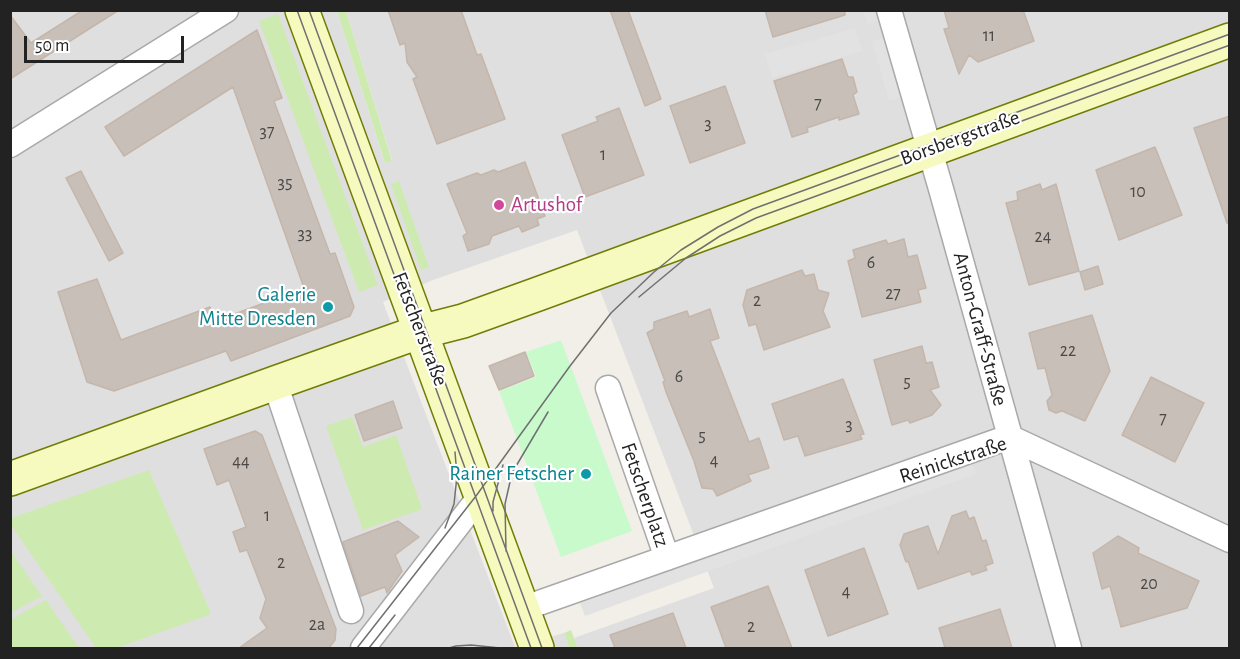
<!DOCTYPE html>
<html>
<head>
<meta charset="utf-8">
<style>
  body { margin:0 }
  #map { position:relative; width:1240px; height:659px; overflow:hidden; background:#f2efe9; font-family:"Alegreya Sans",sans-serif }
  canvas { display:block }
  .frame { position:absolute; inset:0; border:12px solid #222; pointer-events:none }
  .scale { position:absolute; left:24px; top:36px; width:160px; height:27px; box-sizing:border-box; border:3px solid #222; border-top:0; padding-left:8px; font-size:18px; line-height:21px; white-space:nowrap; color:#222; -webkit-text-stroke:4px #fff; paint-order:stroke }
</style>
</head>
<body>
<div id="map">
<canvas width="1240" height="659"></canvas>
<div class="frame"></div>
<div class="scale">50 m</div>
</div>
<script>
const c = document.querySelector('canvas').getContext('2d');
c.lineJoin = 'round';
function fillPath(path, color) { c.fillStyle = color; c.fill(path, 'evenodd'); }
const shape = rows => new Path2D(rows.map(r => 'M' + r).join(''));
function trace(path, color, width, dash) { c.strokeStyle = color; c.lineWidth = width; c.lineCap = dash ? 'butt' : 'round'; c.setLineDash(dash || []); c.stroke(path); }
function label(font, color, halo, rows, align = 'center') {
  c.font = font + ' "Alegreya Sans",sans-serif'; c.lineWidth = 4.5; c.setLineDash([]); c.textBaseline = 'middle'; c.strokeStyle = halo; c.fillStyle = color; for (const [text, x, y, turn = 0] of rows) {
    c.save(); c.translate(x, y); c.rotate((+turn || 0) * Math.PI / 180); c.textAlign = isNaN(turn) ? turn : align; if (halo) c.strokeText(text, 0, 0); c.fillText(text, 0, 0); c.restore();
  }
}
const residential = shape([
  [10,11,337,11,385,163,392,160,346,11,1229,11,1229,648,578,648,574,638,714,588,577,230,433,280,383,302,515,647,564,633,569,648,11,648]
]);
const grass = shape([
  [337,11,346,11,392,161,385,163],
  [278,14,378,285,359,292,259,21],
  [399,181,429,267,421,270,391,184],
  [352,417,363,447,396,435,422,509,363,530,326,426],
  [149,470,211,614,117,648,96,648,11,525,11,518],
  [10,550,42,596,11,613,10,613],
  [46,600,79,648,11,648,11,619],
  [571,630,574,638,578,648,569,648,564,633]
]);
const park = shape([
  [561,340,632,531,561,557,499,391,536,377,526,352]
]);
const parking = shape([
  [864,11,878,11,881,20,867,24],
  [855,28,862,51,772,78,765,54],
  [887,37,904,96,889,101,872,41],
  [972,462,976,474,585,616,580,603]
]);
const building = shape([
  [83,10,119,10,10,79,10,15,31,43,83,10],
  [388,10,461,10,477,55,481,54,505,119,437,144,413,79,417,77,407,62,405,43,400,45,388,10],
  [610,10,628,10,661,99,645,106,610,10],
  [765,10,845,10,845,15,773,37,765,10],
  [944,10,1023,10,1034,41,978,62,969,55,959,74,944,29,949,28,944,10],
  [257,30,282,98,274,101,330,254,335,253,354,307,350,316,231,361,226,351,114,391,87,382,58,292,97,279,121,340,210,307,216,321,304,288,233,87,124,156,105,127,257,30],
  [842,59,848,77,853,77,857,92,853,95,859,114,839,120,839,117,807,128,808,132,792,137,774,81,842,59],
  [725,86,745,143,690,163,670,106,725,86],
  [619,108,644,175,585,197,562,135,598,121,596,117,619,108],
  [1230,116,1230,223,1227,223,1194,128,1230,116],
  [1155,147,1182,215,1119,240,1096,170,1155,147],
  [525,162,545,216,537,219,539,225,522,232,519,226,492,236,489,244,468,251,463,236,467,233,447,184,477,173,481,175,494,170,498,172,525,162],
  [81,171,123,253,109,261,66,178,81,171],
  [1040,184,1042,190,1056,184,1079,271,1029,285,1006,203,1018,200,1017,192,1040,184],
  [904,239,908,257,917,255,926,288,918,290,921,302,862,317,848,261,855,258,853,250,886,240,888,244,904,239],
  [1098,266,1103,284,1085,290,1080,272,1098,266],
  [802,270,805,276,814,274,818,290,829,293,823,311,830,327,764,350,756,324,749,326,743,305,747,290,802,270],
  [710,309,719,338,710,341,749,442,759,438,769,468,748,475,751,481,717,496,713,489,702,488,694,461,666,392,663,382,665,381,647,333,654,329,654,322,687,311,689,317,710,309],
  [1092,315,1110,371,1085,421,1062,411,1056,413,1049,410,1047,401,1052,395,1045,368,1038,369,1029,333,1092,315],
  [922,346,926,363,932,362,939,387,930,390,941,405,932,415,910,423,908,420,892,425,874,360,922,346],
  [525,352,534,376,499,390,489,366,525,352],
  [1151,377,1204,403,1175,462,1122,435,1151,377],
  [843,379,864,434,860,435,862,439,805,456,798,436,784,440,772,404,843,379],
  [393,401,402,428,364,441,355,415,393,401],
  [255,431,262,435,336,629,335,640,329,648,239,648,267,628,260,618,266,599,247,550,240,552,233,532,246,527,229,480,217,485,204,449,255,431],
  [966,511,969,519,974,517,982,541,986,540,993,563,985,566,987,570,972,575,970,571,918,589,908,561,906,562,900,545,904,534,928,526,938,554,952,516,966,511],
  [398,521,419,537,395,555,402,571,387,593,385,587,361,596,343,542,398,521],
  [1118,536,1139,548,1138,553,1199,581,1187,608,1121,627,1110,586,1102,589,1093,553,1118,536],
  [864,548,888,614,828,636,805,570,864,548],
  [768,586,792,648,726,648,711,607,768,586],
  [1000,609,1012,648,945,648,939,628,1000,609],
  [673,613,686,648,615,648,610,635,673,613]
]);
const minor = shape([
  [889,10,941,189,1069,648],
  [10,145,226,10],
  [275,383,351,611],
  [608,388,667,558],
  [522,609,1009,437,1230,540],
  [363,648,481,495]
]);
const secondary = shape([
  [302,10,537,648],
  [10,479,275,383,416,333,463,321,538,294,1230,40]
]);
const tram = shape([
  [297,10,531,648],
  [309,10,542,648],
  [639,297,686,258,720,236,756,218,1230,45],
  [493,511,493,502,503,465],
  [445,528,454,504,457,476,455,452],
  [506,551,505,504,512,473,548,412],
  [357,648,476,496,570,366,611,313,654,272,681,250,718,227,753,209,1230,34],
  [369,648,395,615],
  [449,648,456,646,471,645,500,648]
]);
const markers = [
  [499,205,6,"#d1479c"],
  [328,307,6,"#0f9aa8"],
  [586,474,6,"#0f9aa8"]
];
const numberNames = [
  ["11",989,36],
  ["7",818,104],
  ["3",708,124],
  ["37",267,132],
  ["1",603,155],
  ["35",285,183],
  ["10",1138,192],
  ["33",305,234],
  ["24",1043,237],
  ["6",871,263],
  ["27",893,294],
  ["2",757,301],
  ["22",1068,351],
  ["6",679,377],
  ["5",907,382],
  ["7",1163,419],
  ["3",849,425],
  ["5",702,436],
  ["4",714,461],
  ["44",241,462],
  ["1",267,516],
  ["2",281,563],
  ["20",1149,584],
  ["4",846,592],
  ["2a",317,625],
  ["2",751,627]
];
const streetNames = [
  ["Borsbergstraße",960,138,-20],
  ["Fetscherstraße",420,329,69],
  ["Anton-Graff-Straße",980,329,75],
  ["Reinickstraße",953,460,-18],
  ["Fetscherplatz",645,495,71]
];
const hotelNames = [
  ["Artushof",511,205]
];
const cultureNames = [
  ["Galerie",316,295],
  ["Mitte Dresden",316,319],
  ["Rainer Fetscher",574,474]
];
fillPath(residential, '#e0dfdf');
fillPath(grass, '#cdebb0');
fillPath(park, '#c8facc');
fillPath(parking, '#e2e2e2');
fillPath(building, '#c7bfb8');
trace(building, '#c4b6ab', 1.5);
trace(minor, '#a9a9a9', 27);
trace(secondary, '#707d05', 36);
trace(minor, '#fff', 24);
trace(secondary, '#f7fabf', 33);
trace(tram, '#707070', 1.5);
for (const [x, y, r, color] of markers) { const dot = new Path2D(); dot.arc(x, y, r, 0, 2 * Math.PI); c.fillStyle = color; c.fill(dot); trace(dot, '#fff', 2); }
label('18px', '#4b4948', null, numberNames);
label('21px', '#222', '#fff', streetNames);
label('21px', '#b23c85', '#fff', hotelNames, 'left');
label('21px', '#0d838f', '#fff', cultureNames, 'right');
</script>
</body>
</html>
